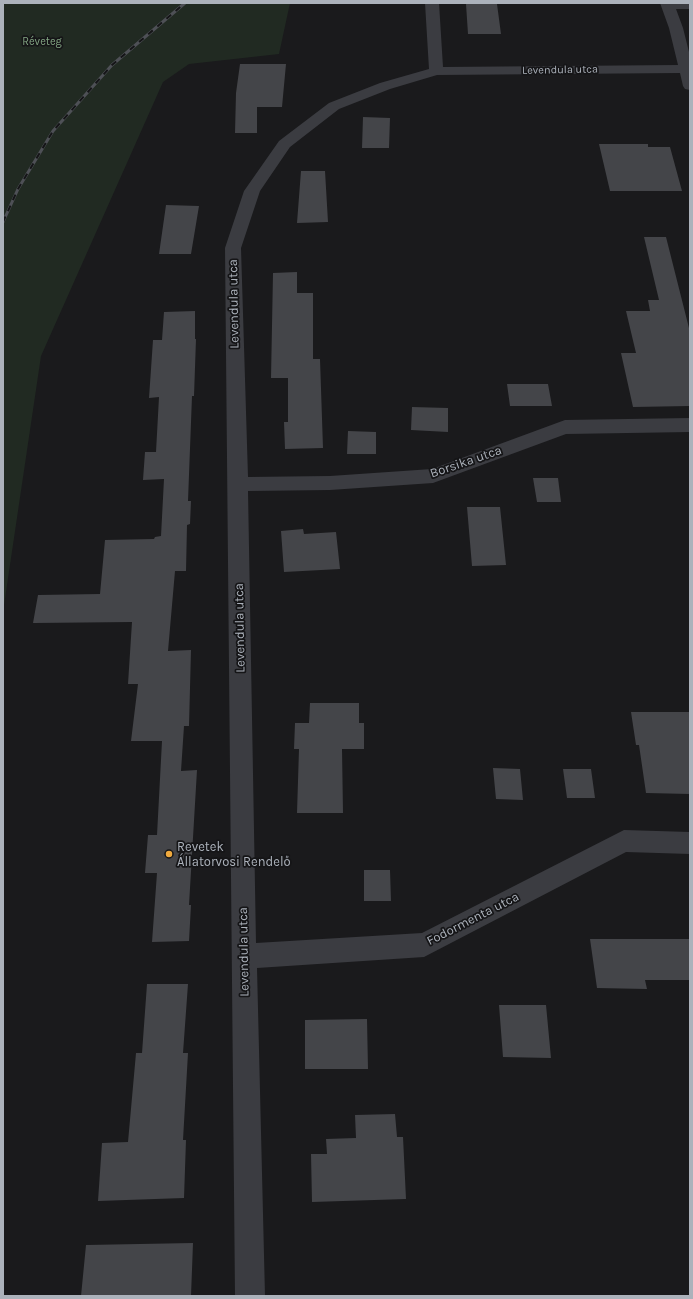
<!DOCTYPE html>
<html>
<head>
<meta charset="utf-8">
<style>
  body { margin:0 }
  #map { position:relative; width:693px; height:1299px; overflow:hidden; background:#1a1a1c; font-family:Karla,sans-serif }
  canvas { display:block }
  .frame { position:absolute; inset:0; border:4px solid #acb2bb; pointer-events:none }
</style>
</head>
<body>
<div id="map">
<canvas width="693" height="1299"></canvas>
<div class="frame"></div>
</div>
<script>
const c = document.querySelector('canvas').getContext('2d');
c.lineJoin = 'round';
function fillPath(path, color) { c.fillStyle = color; c.fill(path, 'evenodd'); }
const shape = rows => new Path2D(rows.map(r => 'M' + r).join(''));
function trace(path, color, width, dash) { c.strokeStyle = color; c.lineWidth = width; c.lineCap = dash ? 'butt' : 'round'; c.setLineDash(dash || []); c.stroke(path); }
function label(font, color, halo, rows, align = 'center') {
  c.font = font + ' Karla,sans-serif'; c.lineWidth = 3.5; c.setLineDash([]); c.textBaseline = 'middle'; c.strokeStyle = halo; c.fillStyle = color; for (const [text, x, y, turn = 0] of rows) {
    c.save(); c.translate(x, y); c.rotate((+turn || 0) * Math.PI / 180); c.textAlign = isNaN(turn) ? turn : align; if (halo) c.strokeText(text, 0, 0); c.fillText(text, 0, 0); c.restore();
  }
}
const green = shape([
  [3,3,290,3,279,54,189,64,163,82,41,356,3,612]
]);
const building = shape([
  [466,4,497,4,501,34,468,34],
  [240,64,286,64,282,107,257,107,257,133,235,133,236,93],
  [363,117,390,118,389,148,362,148],
  [599,144,648,144,648,147,670,147,682,191,610,191],
  [301,171,325,171,328,222,297,223],
  [166,205,199,206,191,254,159,254],
  [644,237,666,237,690,332,690,406,633,407,621,353,636,353,626,311,650,311,648,300,659,300],
  [297,272,297,293,313,293,313,359,320,359,323,448,285,449,284,422,288,422,288,378,271,378,273,273],
  [195,311,195,339,196,339,194,396,192,396,188,501,191,501,190,524,187,525,186,571,175,571,168,651,191,650,189,726,184,726,181,771,197,770,189,905,191,905,189,941,152,942,157,873,145,873,148,835,157,835,162,741,131,741,138,684,128,684,132,622,33,623,38,595,100,594,105,540,154,539,155,537,161,536,164,479,143,480,145,452,156,452,159,397,149,398,153,340,162,340,164,312],
  [507,384,548,384,552,406,510,406],
  [412,407,448,408,448,432,411,430],
  [348,431,376,432,376,454,347,454],
  [533,478,558,478,561,502,537,502],
  [467,507,500,507,506,565,472,566],
  [303,529,304,534,336,532,340,569,284,572,281,531],
  [310,703,359,703,359,723,364,723,364,749,342,749,343,813,297,813,299,749,294,749,295,723,309,723],
  [631,712,690,712,690,794,646,793,639,745,636,745],
  [493,768,520,769,523,800,496,799],
  [563,769,591,769,595,798,567,798],
  [364,870,390,870,391,901,364,901],
  [590,939,690,939,690,980,645,980,647,989,597,988],
  [147,984,188,984,183,1053,188,1053,183,1140,186,1140,184,1198,98,1201,102,1143,128,1142,136,1053,142,1053],
  [499,1005,546,1005,551,1058,503,1057],
  [367,1019,368,1069,305,1069,305,1020],
  [395,1114,397,1137,403,1137,406,1199,312,1202,311,1154,327,1154,326,1139,356,1138,355,1115],
  [193,1243,191,1296,81,1296,86,1245]
]);
const street = shape([
  [425,3,439,3,443,67,678,65,669,28,660,3,690,3,690,9,676,9,683,28,690,56,690,90,685,89,683,86,680,73,437,75,390,89,339,109,290,147,260,191,241,248,248,477,330,476,432,469,565,420,690,418,690,432,566,434,433,483,330,490,248,491,256,943,422,933,624,830,690,832,690,854,626,852,424,957,257,968,265,1296,235,1296,225,248,244,191,279,141,329,103,380,83,429,69,425,3]
]);
const rail = shape([
  [3,222,18,189,53,131,112,65,185,3]
]);
const markers = [
  [169,854,4,"#f0aa3e"]
];
const farParknames = [
  ["Réveteg",42,42]
];
const farStreetnames = [
  ["Levendula utca",560,70,-1]
];
const streetNames = [
  ["Levendula utca",234,304,-91],
  ["Borsika utca",466,462,-19],
  ["Levendula utca",240,628,-91],
  ["Fodormenta utca",473,919,-27],
  ["Levendula utca",244,952,-91]
];
const poiNames = [
  ["Revetek",177,847],
  ["Állatorvosi Rendelő",177,862]
];
fillPath(green, '#212a22');
fillPath(building, '#444549');
fillPath(street, '#3b3c41');
trace(rail, '#4e5056', 3);
trace(rail, '#151517', 2, [6]);
for (const [x, y, r, color] of markers) { const dot = new Path2D(); dot.arc(x, y, r, 0, 2 * Math.PI); c.fillStyle = color; c.fill(dot); trace(dot, '#151517', 1.5); }
label('11px', '#84a684', '#151517', farParknames);
label('11px', '#acb2bb', '#151517', farStreetnames);
label('13px', '#acb2bb', '#151517', streetNames);
label('13px', '#acb2bb', '#151517', poiNames, 'left');
</script>
</body>
</html>
